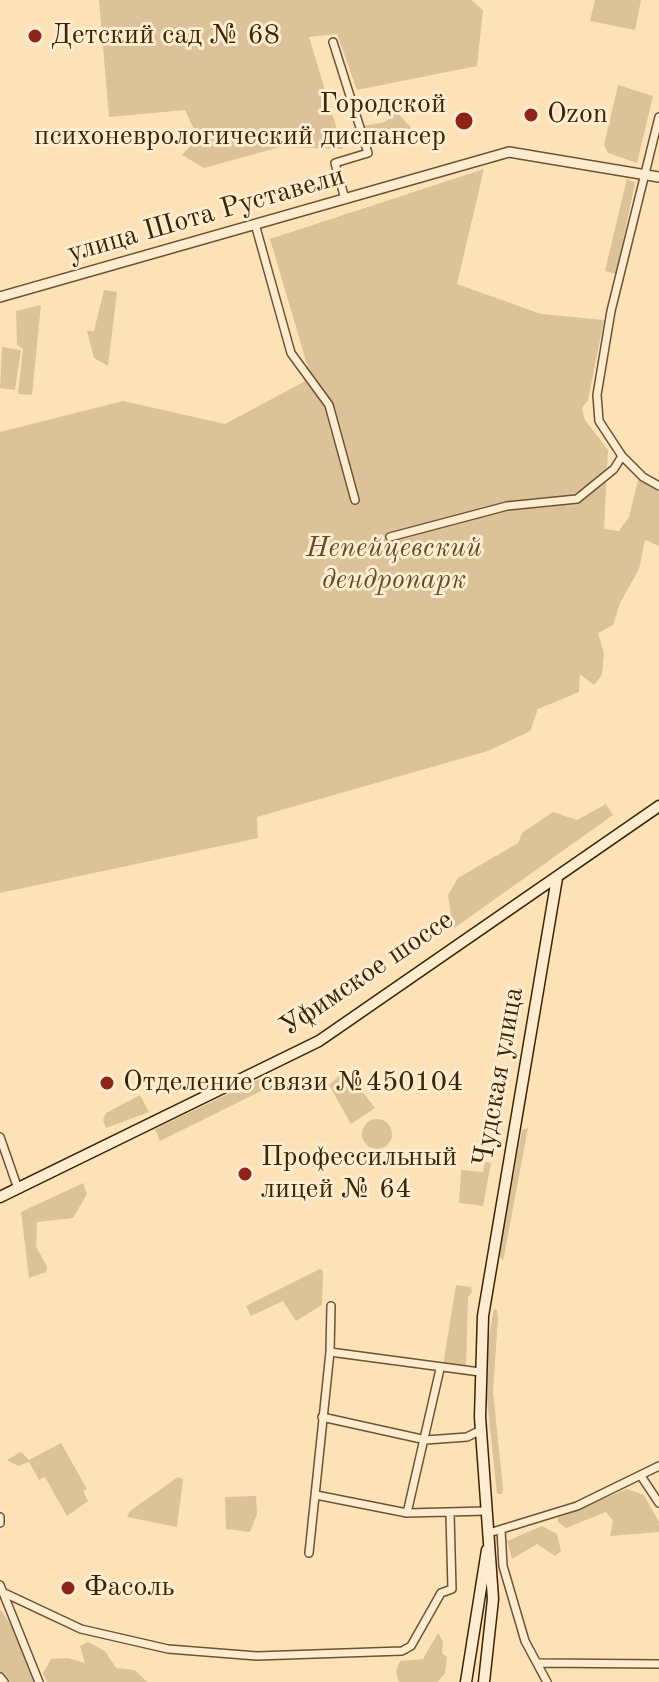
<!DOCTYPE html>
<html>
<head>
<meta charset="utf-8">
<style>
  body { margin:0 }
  canvas { display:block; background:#fde2b8 }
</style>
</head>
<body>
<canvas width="659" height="1682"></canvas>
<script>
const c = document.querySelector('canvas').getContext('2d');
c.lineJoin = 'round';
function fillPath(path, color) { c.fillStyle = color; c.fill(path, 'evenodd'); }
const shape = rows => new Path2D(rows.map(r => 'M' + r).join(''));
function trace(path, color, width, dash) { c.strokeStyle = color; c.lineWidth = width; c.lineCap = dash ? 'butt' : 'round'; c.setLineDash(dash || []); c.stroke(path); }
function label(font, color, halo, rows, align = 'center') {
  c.font = font + ' "Old Standard TT",serif'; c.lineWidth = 6; c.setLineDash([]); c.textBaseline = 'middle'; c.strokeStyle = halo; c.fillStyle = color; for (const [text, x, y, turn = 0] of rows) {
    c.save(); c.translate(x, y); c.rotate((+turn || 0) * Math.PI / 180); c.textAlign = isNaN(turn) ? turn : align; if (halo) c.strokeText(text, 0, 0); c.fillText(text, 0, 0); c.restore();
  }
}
const green = shape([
  [99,0,471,0,483,10,477,66,357,90,337,34,309,37,343,149,280,147,204,168,182,155,198,138,185,110,109,117],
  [595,0,641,0,635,30,590,21],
  [618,85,653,96,637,163,608,153,604,145],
  [397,112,413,130,369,143,363,126,385,122],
  [484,169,457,284,541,314,604,320,588,400,582,408,585,420,608,450,604,529,619,531,629,517,638,480,647,481,659,493,659,546,645,540,639,569,620,603,613,625,598,633,604,653,602,675,594,685,580,674,579,692,538,709,530,731,488,751,257,817,258,838,0,893,0,432,123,401,225,424,311,378,270,239],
  [627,178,635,183,616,274,605,271],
  [104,290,117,292,108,366,94,358,87,331,94,331],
  [41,305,32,395,18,394,23,349,17,345,16,311],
  [2,347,21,350,15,390,0,388],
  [606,804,613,815,453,929,448,895,458,878,518,843,522,833,553,812,577,820],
  [346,1070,375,1108,351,1124,329,1085],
  [259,1079,267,1088,160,1141,155,1129],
  [140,1095,149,1112,106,1128,103,1120,106,1113],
  '362 1134a15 15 0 1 1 30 0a15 15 0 1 1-30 0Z',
  [528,1128,503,1261,499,1255,522,1130],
  [485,1162,491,1163,483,1206,459,1203,461,1170,483,1172],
  [83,1183,87,1194,73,1218,37,1222,36,1246,47,1267,46,1272,29,1278,21,1212],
  [320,1269,323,1271,322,1305,296,1321,283,1301,251,1316,246,1306],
  [456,1285,471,1287,472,1292,468,1297,466,1367,443,1365],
  [494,1309,497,1310,498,1319,493,1391,503,1489,502,1494,497,1494,486,1390,487,1347],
  [61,1443,87,1489,83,1491,88,1501,67,1516,45,1477,39,1480,29,1462,18,1466,7,1460,21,1452,29,1460],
  [178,1477,183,1479,177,1527,127,1517,130,1511],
  [627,1489,644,1495,659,1522,659,1532,610,1536,613,1521,606,1512,566,1528,558,1522,558,1518],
  [256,1496,257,1514,250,1532,226,1529,225,1497],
  [542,1526,557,1534,561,1551,555,1556,537,1544,512,1559,507,1541],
  [0,1609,13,1628,35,1682,8,1682,0,1673],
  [438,1633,443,1641,442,1653,447,1657,445,1673,438,1682,399,1682,396,1671,400,1661,423,1659],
  [88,1642,105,1651,116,1668,135,1670,147,1682,47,1682,43,1673,51,1659,68,1658,85,1663,80,1646]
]);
const minor = shape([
  [333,42,368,153,335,163,345,199],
  [659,117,611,311,597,395,599,421,622,456,643,477,659,486],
  [255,224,291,353,329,405,355,500],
  [390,537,507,506,577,499,614,469,622,456],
  [0,1137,17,1186],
  [330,1352,480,1372],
  [322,1417,426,1440,467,1437,481,1430],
  [641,1476,659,1503],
  [316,1495,407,1513,487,1511],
  [407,1513,440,1369],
  [0,1517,0,1523],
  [501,1530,503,1566,525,1641,547,1682],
  [489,1533,577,1506,659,1466],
  [309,1553,330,1352,331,1306],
  [0,1585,39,1682],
  [0,1591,81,1629,168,1649,257,1656,402,1651,411,1646,441,1593,452,1589,450,1514],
  [539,1663,659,1664],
  [0,1677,4,1682]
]);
const tertiary = shape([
  [0,297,509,152,659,177]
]);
const secondary = shape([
  [0,1197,319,1041,659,806],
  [466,1682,487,1550],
  [484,1682,493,1599,480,1417,483,1316,557,878]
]);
const markers = [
  [35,36,8,"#8f2418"],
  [531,115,8,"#8f2418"],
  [464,121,10,"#8f2418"],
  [107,1083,8,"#8f2418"],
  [245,1174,8,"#8f2418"],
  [68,1588,8,"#8f2418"]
];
const poiNames = [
  ["Детский сад № 68",51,36],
  ["Городской",446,105,"right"],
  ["психоневрологический диспансер",446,137,"right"],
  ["Ozon",547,115],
  ["Отделение связи №450104",123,1083],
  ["Профессильный",261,1158],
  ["лицей № 64",261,1190],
  ["Фасоль",84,1588]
];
const streetNames = [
  ["улица Шота Руставели",206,215,-16],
  ["Уфимское шоссе",367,974,-34],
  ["Чудская улица",499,1077,-80]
];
const parkNames = [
  ["Непейцевский",394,549],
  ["дендропарк",394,581]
];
fillPath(green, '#dcc299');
trace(minor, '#6b5430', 10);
trace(tertiary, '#6b5430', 12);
trace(secondary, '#3a2402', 13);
trace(minor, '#feecd1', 7);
trace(tertiary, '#feecd1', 9);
trace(secondary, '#feecd1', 10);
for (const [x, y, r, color] of markers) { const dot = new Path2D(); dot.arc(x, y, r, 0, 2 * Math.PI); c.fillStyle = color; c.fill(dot); trace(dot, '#feecd1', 3); }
label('28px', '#3a2402', '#feecd1', poiNames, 'left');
label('28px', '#3a2402', '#feecd1', streetNames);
label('italic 28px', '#624c28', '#feecd1', parkNames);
</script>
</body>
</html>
